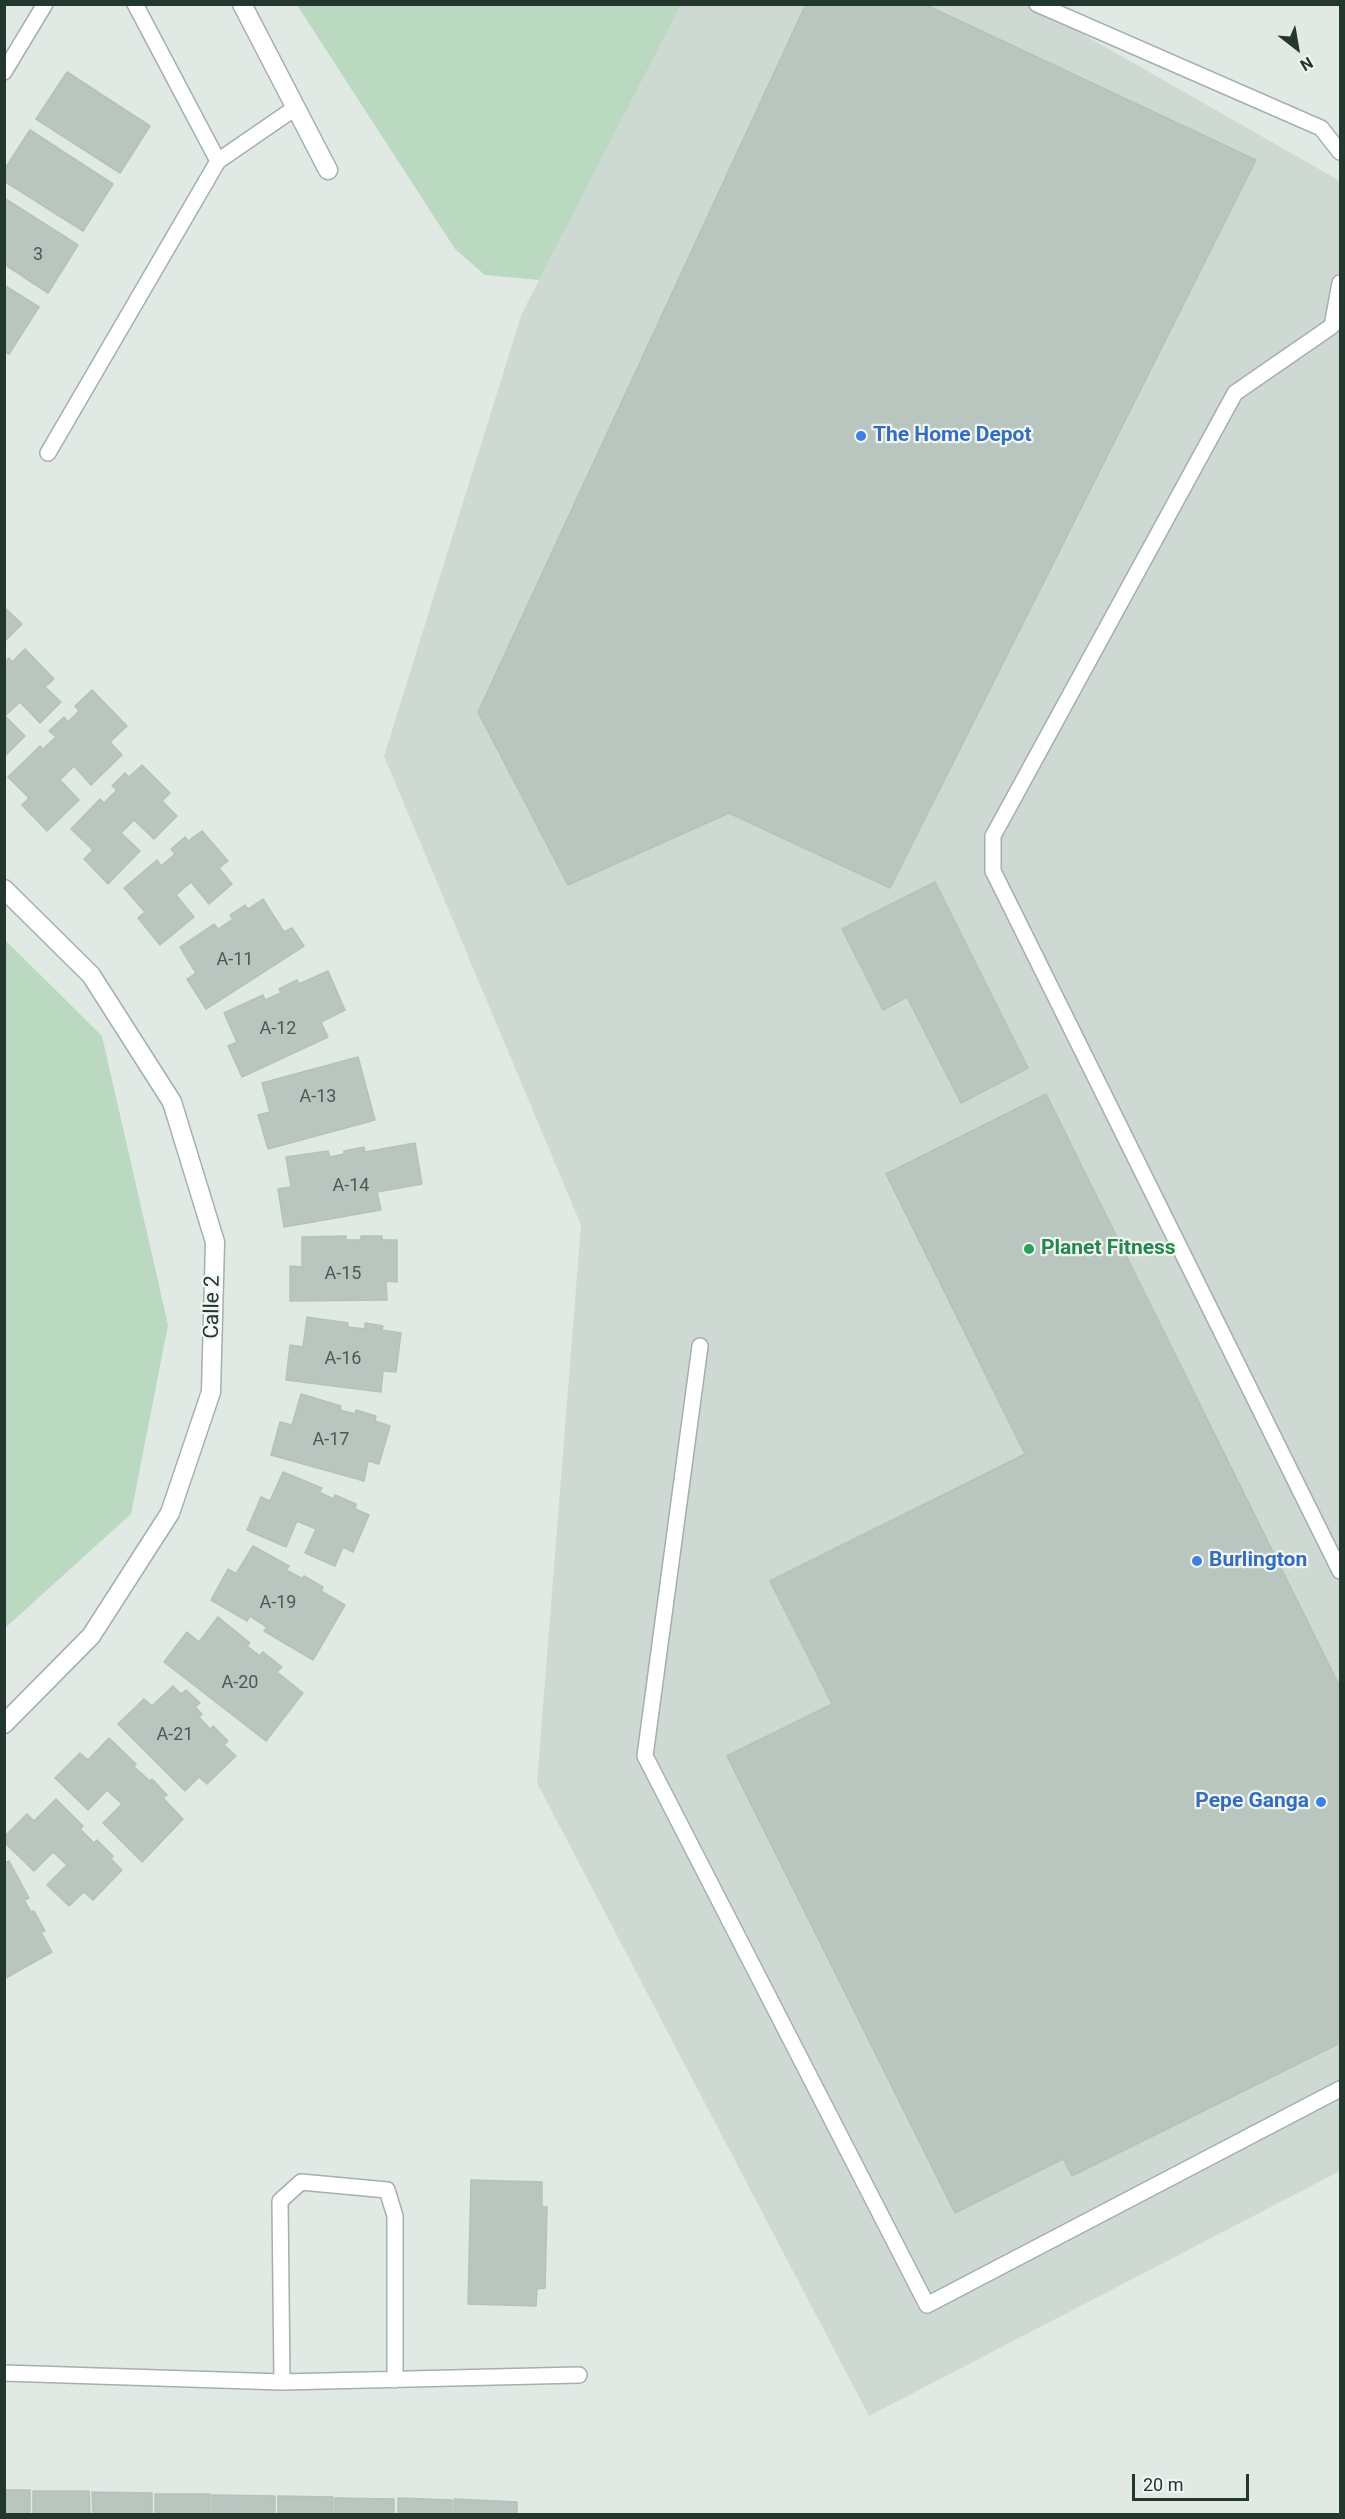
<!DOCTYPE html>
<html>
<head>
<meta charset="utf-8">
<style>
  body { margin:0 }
  #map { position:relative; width:1345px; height:2519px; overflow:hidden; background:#e0e9e4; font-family:Roboto,sans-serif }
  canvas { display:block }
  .frame { position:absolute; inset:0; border:6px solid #23372f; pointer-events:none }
  .north { position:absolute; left:1267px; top:18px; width:60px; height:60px; -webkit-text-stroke:4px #f0f6f2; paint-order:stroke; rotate:149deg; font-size:16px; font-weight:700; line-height:24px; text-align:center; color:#23372f }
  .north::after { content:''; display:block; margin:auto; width:21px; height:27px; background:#23372f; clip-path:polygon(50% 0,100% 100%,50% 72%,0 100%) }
  .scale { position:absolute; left:1132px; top:2474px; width:117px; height:27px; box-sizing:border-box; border:3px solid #23372f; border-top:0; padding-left:8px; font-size:18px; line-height:21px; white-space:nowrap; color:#23372f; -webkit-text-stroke:4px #f0f6f2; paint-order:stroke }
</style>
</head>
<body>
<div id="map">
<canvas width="1345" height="2519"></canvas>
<div class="frame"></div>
<div class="north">N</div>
<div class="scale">20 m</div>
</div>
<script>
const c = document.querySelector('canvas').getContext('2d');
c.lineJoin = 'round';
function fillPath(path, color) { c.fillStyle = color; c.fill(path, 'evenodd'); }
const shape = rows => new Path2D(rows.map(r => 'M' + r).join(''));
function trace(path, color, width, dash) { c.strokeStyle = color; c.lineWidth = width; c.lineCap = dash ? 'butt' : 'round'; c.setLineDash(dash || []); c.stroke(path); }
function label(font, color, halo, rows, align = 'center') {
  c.font = font + ' Roboto,sans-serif'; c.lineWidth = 4.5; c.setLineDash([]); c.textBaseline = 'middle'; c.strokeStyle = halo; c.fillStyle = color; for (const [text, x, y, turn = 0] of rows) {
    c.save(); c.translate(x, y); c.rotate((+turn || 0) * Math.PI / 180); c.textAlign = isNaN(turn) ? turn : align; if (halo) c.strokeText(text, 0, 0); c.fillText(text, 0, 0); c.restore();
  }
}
const built = shape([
  [681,5,1032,5,1340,181,1340,2171,869,2416,537,1783,581,1225,384,756,522,313]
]);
const green = shape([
  [297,5,681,5,539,280,485,275,455,249],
  [4,939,102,1036,168,1325,131,1514,5,1628]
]);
const building = shape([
  [806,4,924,4,1256,160,890,888,729,813,568,885,478,712,806,4],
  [67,72,150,126,120,173,36,119,67,72],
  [30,130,113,184,83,231,4,181,4,170,30,130],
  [4,198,78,245,48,293,4,264,4,198],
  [4,285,39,307,9,354,4,352,4,285],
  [4,607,22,624,4,642,4,607],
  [25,649,54,679,45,687,61,702,40,723,20,702,5,716,25,736,4,757,4,663,9,658,12,662,25,649],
  [92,690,127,726,110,742,122,755,91,785,74,766,60,780,79,800,47,831,22,805,29,798,8,777,40,746,43,749,56,737,49,731,64,717,68,722,79,711,75,706,92,690],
  [142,765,170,793,162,801,177,816,154,839,134,820,121,833,140,851,108,884,84,859,93,850,71,829,100,799,104,803,117,790,112,786,125,773,129,777,142,765],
  [202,831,228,861,219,868,232,884,209,904,191,882,176,895,194,917,160,945,138,918,145,912,124,888,157,860,161,866,175,854,171,849,185,837,188,841,202,831],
  [935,882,1028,1068,961,1103,907,997,883,1010,842,929,935,882],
  [263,899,284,932,292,928,304,946,206,1009,187,979,196,973,180,947,214,924,218,929,233,919,230,915,245,905,248,909,263,899],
  [328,971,345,1010,321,1022,328,1037,242,1077,228,1046,237,1042,224,1013,263,995,265,1000,281,993,279,989,297,980,299,984,328,971],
  [358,1057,375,1120,268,1149,258,1115,270,1112,262,1083,358,1057],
  [1046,1094,1340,1687,1340,2043,1072,2176,1063,2159,955,2213,727,1756,832,1704,770,1581,1025,1454,886,1174,1046,1094],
  [415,1143,422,1184,377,1192,381,1210,284,1227,278,1189,291,1187,286,1157,328,1151,330,1157,344,1154,344,1151,364,1147,365,1152,415,1143],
  [346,1236,346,1240,361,1240,361,1236,382,1236,382,1240,397,1240,397,1282,386,1281,387,1300,290,1301,290,1266,302,1267,302,1237,346,1236],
  [307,1317,348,1323,348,1327,365,1329,365,1323,383,1326,382,1330,401,1333,396,1372,383,1371,381,1392,286,1380,290,1345,303,1347,307,1317],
  [301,1394,341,1406,340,1410,355,1414,356,1410,376,1416,375,1421,390,1426,379,1464,368,1461,364,1481,271,1455,280,1422,292,1425,301,1394],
  [283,1472,322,1488,319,1492,334,1499,335,1495,356,1504,355,1509,369,1515,353,1552,343,1547,335,1566,305,1553,316,1529,297,1521,286,1547,247,1530,261,1497,270,1501,283,1472],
  [253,1546,289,1566,286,1570,303,1579,304,1576,323,1587,321,1591,345,1605,313,1660,264,1631,267,1627,250,1616,247,1621,211,1600,228,1569,236,1574,253,1546],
  [218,1617,250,1643,247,1646,260,1656,263,1652,282,1667,277,1672,303,1693,266,1741,164,1662,187,1632,199,1642,218,1617],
  [173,1686,181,1694,186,1690,200,1703,195,1707,202,1714,199,1717,210,1729,213,1726,228,1741,224,1745,236,1756,207,1784,199,1777,185,1791,118,1724,144,1699,152,1706,173,1686],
  [109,1738,136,1764,134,1767,150,1781,152,1779,167,1795,163,1798,183,1819,142,1862,103,1823,122,1804,107,1790,88,1810,55,1778,80,1753,88,1760,109,1738],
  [56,1799,83,1826,80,1829,94,1843,97,1840,113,1856,111,1859,122,1870,93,1900,84,1892,69,1906,47,1885,67,1865,53,1852,34,1871,4,1842,4,1837,27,1814,34,1821,56,1799],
  [9,1861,29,1898,24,1900,31,1912,34,1911,45,1931,41,1932,52,1952,4,1979,4,1863,9,1861],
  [471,2180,542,2182,542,2207,547,2207,545,2288,537,2289,536,2306,468,2304,471,2180],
  [4,2490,30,2490,30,2514,4,2514,4,2490],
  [33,2491,89,2491,90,2514,33,2514,33,2491],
  [92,2492,152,2493,152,2514,93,2514,92,2492],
  [155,2494,210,2494,210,2514,155,2514,155,2494],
  [212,2495,275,2496,275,2514,212,2514,212,2495],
  [278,2496,333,2497,333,2514,278,2514,278,2496],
  [335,2498,394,2499,394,2514,335,2514,335,2498],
  [398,2498,452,2500,452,2514,398,2514,398,2498],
  [454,2499,517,2502,517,2514,454,2514,454,2499]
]);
const service = shape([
  [135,4,218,161],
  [1037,4,1321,128,1340,152],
  [4,72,45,4],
  [1340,283,1332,326,1235,393,993,836,993,871,998,881,1340,1571],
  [48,453,218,161,295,108],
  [700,1346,645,1756,927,2305,1340,2089],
  [4,2373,282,2382,579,2375],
  [282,2382,280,2201,301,2182,387,2190,395,2216,395,2380]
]);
const minor = shape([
  [242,4,328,170],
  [4,889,91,975,172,1102,215,1242,211,1392,170,1513,91,1636,4,1724]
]);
const markers = [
  [861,436,6,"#3f7fe0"],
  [1029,1249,6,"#2e9e5b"],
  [1197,1561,6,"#3f7fe0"],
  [1321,1802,6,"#3f7fe0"]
];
const numberNames = [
  ["3",38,255],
  ["A-11",235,960],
  ["A-12",278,1029],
  ["A-13",318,1097],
  ["A-14",351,1186],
  ["A-15",343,1274],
  ["A-16",343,1359],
  ["A-17",331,1440],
  ["A-19",278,1603],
  ["A-20",240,1683],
  ["A-21",175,1735]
];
const shopNames = [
  ["The Home Depot",873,436],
  ["Burlington",1209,1561],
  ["Pepe Ganga",1309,1802,"right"]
];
const leisureNames = [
  ["Planet Fitness",1041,1249]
];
const streetNames = [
  ["Calle 2",213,1307,-89]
];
fillPath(built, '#ced9d3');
fillPath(green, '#bbd8c0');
fillPath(building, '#b9c6c0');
trace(building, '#b3c2ba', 1.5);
trace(service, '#a4b0aa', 18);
trace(minor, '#a4b0aa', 21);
trace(service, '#fff', 15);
trace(minor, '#fff', 18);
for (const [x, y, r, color] of markers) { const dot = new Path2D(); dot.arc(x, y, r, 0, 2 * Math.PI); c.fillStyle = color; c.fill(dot); trace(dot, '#f0f6f2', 2); }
label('18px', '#485b53', null, numberNames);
label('bold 21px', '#366cbe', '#f0f6f2', shopNames, 'left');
label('bold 21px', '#27864d', '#f0f6f2', leisureNames, 'left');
label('21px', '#23372f', '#f0f6f2', streetNames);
</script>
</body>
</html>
